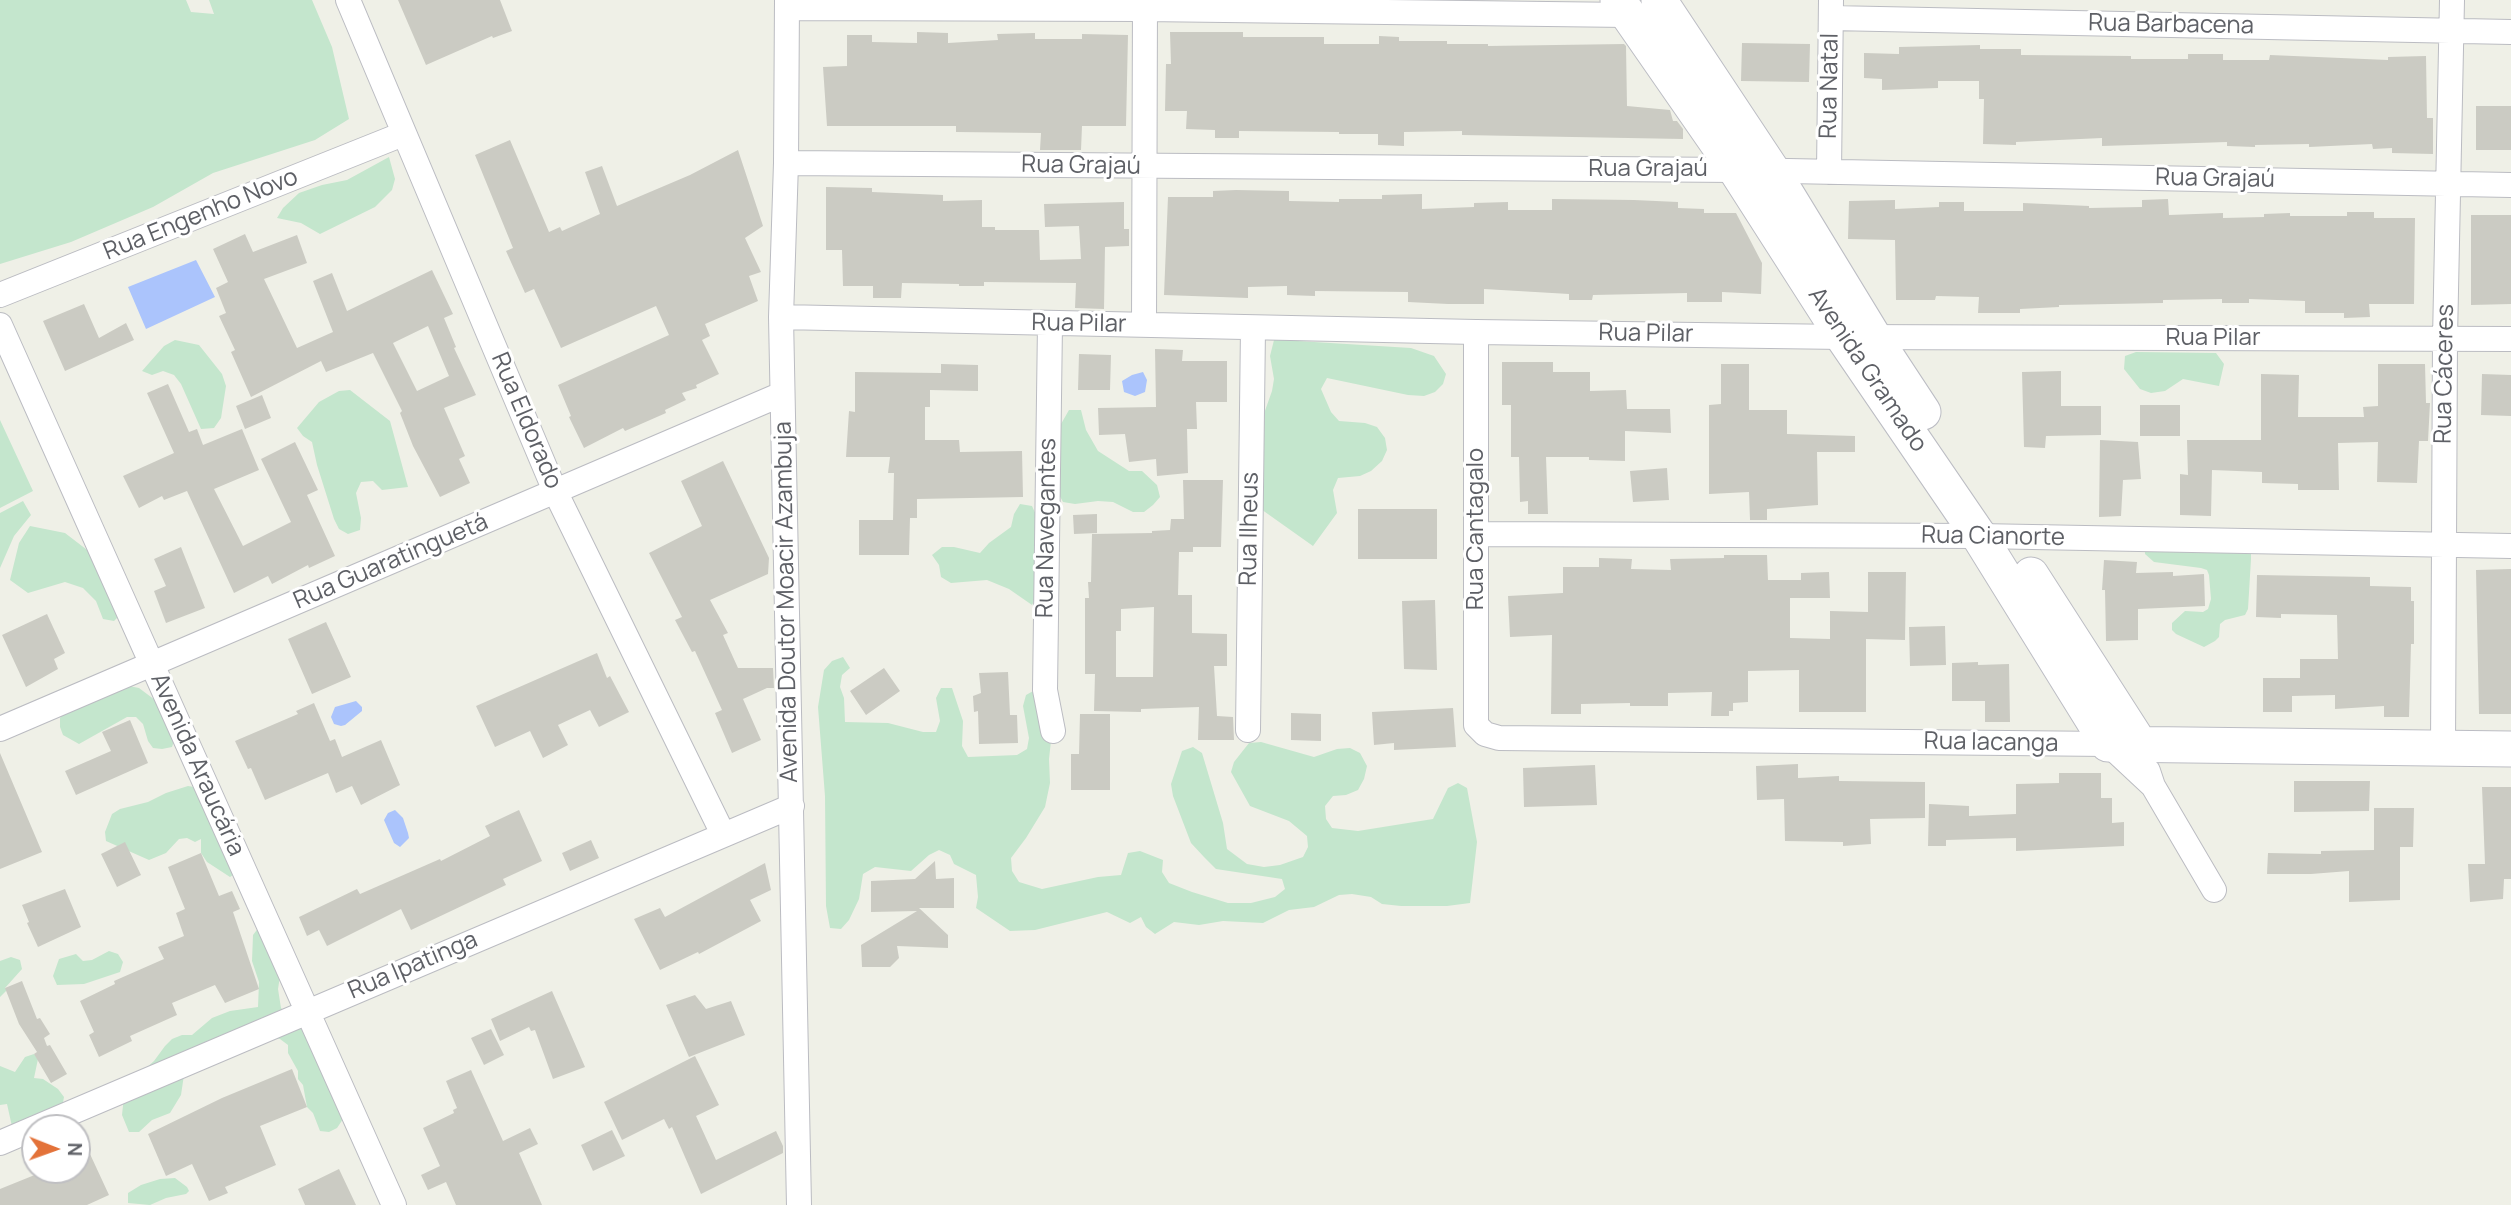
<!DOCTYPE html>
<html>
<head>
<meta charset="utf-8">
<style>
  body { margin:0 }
  #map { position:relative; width:2511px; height:1205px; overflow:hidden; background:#eff0e7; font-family:Manrope,sans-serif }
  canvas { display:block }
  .north { position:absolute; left:21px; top:1114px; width:70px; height:70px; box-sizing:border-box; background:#fff; border:2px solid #bfbfc2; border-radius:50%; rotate:91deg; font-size:19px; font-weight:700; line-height:28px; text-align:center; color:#5e6066 }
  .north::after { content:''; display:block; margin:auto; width:24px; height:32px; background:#e37239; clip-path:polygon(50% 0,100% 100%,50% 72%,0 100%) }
</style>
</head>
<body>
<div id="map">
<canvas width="2511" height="1205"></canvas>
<div class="north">N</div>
</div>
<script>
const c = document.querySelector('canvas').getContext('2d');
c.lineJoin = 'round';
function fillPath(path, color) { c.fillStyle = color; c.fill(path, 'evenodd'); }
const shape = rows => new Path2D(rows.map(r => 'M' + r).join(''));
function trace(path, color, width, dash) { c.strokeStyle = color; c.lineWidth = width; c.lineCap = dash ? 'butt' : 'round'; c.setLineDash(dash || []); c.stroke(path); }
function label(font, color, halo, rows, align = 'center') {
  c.font = font + ' Manrope,sans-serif'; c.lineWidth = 6; c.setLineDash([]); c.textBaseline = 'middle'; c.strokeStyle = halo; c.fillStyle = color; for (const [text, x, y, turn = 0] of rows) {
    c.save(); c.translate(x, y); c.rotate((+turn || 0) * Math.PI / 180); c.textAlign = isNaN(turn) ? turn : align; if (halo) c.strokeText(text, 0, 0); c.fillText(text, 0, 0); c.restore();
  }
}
const green = shape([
  [0,0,186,0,191,12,214,14,209,0,312,0,332,47,349,119,315,140,213,173,153,207,71,242,0,264],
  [389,157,395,179,392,190,375,207,320,234,301,223,277,218,283,208,299,193,322,185,347,180],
  [1286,338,1298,341,1411,348,1434,356,1446,374,1443,384,1435,392,1424,396,1408,395,1327,378,1321,389,1331,412,1339,421,1365,423,1377,427,1385,438,1387,450,1382,461,1371,471,1360,476,1338,478,1333,490,1337,513,1313,546,1258,507,1255,439,1272,391,1274,379,1270,356,1274,340],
  [175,340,199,345,222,374,226,386,221,418,214,428,201,429,181,384,174,375,163,371,152,375,142,371,164,346],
  [2136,352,2216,353,2224,364,2219,386,2183,379,2165,391,2151,393,2140,389,2124,369,2125,356],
  [350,390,390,421,408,487,382,490,373,481,361,482,356,493,361,518,360,530,348,534,339,529,334,519,317,465,312,442,303,436,297,428,319,402,339,391],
  [1069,410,1081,410,1086,430,1098,451,1129,471,1142,471,1157,485,1160,497,1153,505,1144,512,1133,512,1113,502,1098,501,1075,504,1063,502,1057,491,1057,431],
  [0,420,33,491,0,508],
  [23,501,31,515,14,536,0,568,0,513],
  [1020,504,1032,506,1037,517,1037,595,1032,605,1009,589,987,580,951,583,941,577,939,565,932,555,942,547,954,547,980,553,989,543,1011,527,1014,514],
  [30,526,65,533,95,556,122,613,114,621,103,619,96,601,83,588,65,582,28,593,10,580,19,543],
  [2145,548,2247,549,2251,554,2251,559,2248,609,2245,615,2225,620,2220,624,2219,637,2215,641,2204,647,2176,634,2172,630,2172,623,2185,611,2203,612,2208,609,2211,599,2209,575,2207,570,2201,568,2154,562,2145,554],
  [843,657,850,668,842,675,840,687,844,698,845,722,888,723,923,732,936,732,940,721,936,698,941,688,952,688,963,721,962,746,968,757,1017,755,1027,749,1029,738,1023,706,1026,695,1035,690,1052,732,1049,759,1050,783,1045,807,1026,838,1011,858,1012,871,1019,882,1042,889,1098,877,1121,875,1128,853,1140,851,1163,860,1162,872,1169,883,1192,892,1228,903,1251,903,1275,897,1285,889,1282,879,1216,869,1204,857,1191,843,1173,796,1171,784,1182,751,1193,747,1202,753,1223,823,1227,849,1247,864,1264,867,1280,865,1303,857,1308,847,1307,836,1289,821,1250,806,1231,772,1234,762,1249,743,1261,742,1314,757,1337,749,1350,748,1360,753,1367,766,1364,779,1358,790,1346,795,1333,796,1325,806,1326,819,1332,828,1358,831,1433,819,1448,788,1458,783,1467,788,1477,842,1470,903,1447,906,1401,906,1382,904,1371,897,1352,894,1339,895,1314,907,1289,910,1263,923,1223,921,1199,925,1174,922,1155,934,1146,927,1141,917,1130,923,1107,912,1035,930,1010,931,976,908,978,897,976,875,954,864,950,855,939,850,929,855,911,871,875,867,863,874,859,899,849,920,841,929,830,928,826,906,825,796,818,707,824,670,832,661],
  [129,686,139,688,155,700,175,738,172,747,162,749,153,748,148,741,143,724,136,717,127,717,79,744,63,735,60,727,60,718,66,710],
  [188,786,200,788,236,873,230,877,207,862,201,853,201,839,195,842,187,838,179,839,166,853,149,860,106,841,105,832,112,814,120,809,148,802,166,793],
  [259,927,281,970,278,989,281,1008,295,1022,311,1030,343,1119,337,1128,329,1132,320,1131,313,1113,307,1107,303,1085,298,1079,298,1071,288,1053,288,1045,280,1039,272,1037,184,1075,181,1095,170,1113,152,1120,139,1132,129,1132,122,1115,125,1087,154,1061,165,1046,172,1039,182,1035,192,1035,212,1018,230,1011,258,1007,259,982,252,961,253,935],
  [109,951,118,954,123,962,120,972,84,984,57,985,53,976,59,959,76,954,83,961,92,960],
  [11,957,20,960,22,969,5,988,7,990,0,997,0,961],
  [34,1054,38,1059,34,1078,43,1079,58,1089,64,1097,62,1108,13,1131,7,1104,0,1105,0,1066,15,1072,25,1057],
  [175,1178,187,1187,189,1191,186,1194,166,1198,150,1205,128,1203,128,1193,141,1185,160,1179]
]);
const water = shape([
  [196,260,215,297,146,329,128,287],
  [1143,372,1147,380,1145,392,1135,396,1124,392,1122,381,1132,375],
  [356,701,362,707,362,711,345,725,341,726,334,724,331,717,335,707],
  [395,810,403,818,408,833,409,838,400,847,394,843,384,820,388,813]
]);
const building = shape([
  [398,0,500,0,512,31,493,38,492,36,426,65],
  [917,32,948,33,948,43,998,40,997,34,1035,33,1035,39,1082,39,1082,34,1128,35,1126,126,1082,126,1081,150,1040,150,1041,133,956,132,956,126,827,126,823,67,847,66,847,35,872,35,872,42,917,43],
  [1170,32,1243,32,1243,37,1324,37,1324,44,1379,44,1379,36,1399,37,1399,41,1447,41,1447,44,1488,44,1488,46,1624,44,1626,46,1627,106,1670,110,1673,121,1677,121,1683,129,1683,139,1462,135,1462,131,1404,132,1404,146,1378,145,1378,134,1339,134,1339,132,1239,131,1239,138,1215,138,1215,130,1186,129,1187,111,1165,111,1166,64,1171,64],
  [1742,43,1810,44,1809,82,1741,81],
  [1980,45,1980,49,2021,49,2021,55,2131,56,2131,59,2188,59,2188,54,2223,54,2223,60,2269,60,2270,55,2388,60,2388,57,2426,56,2427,118,2433,118,2433,154,2392,153,2392,148,2373,149,2372,144,2309,147,2309,144,2255,145,2255,147,2227,146,2227,142,2102,146,2102,138,2016,142,2016,145,1983,144,1984,99,1979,99,1979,81,1938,81,1938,88,1882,90,1882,79,1864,78,1864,53,1899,54,1899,47],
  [2476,106,2511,106,2511,150,2476,150],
  [510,140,549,232,560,227,562,231,600,214,585,172,602,166,617,206,690,175,738,150,763,226,745,238,761,272,749,276,758,301,705,324,710,336,702,340,719,374,696,385,697,388,682,393,686,400,665,410,666,413,625,431,623,428,584,448,569,417,571,416,558,385,669,335,656,306,561,348,534,289,525,293,506,251,513,248,475,155],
  [826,187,872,188,872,192,943,195,943,201,982,200,982,227,995,227,995,230,1039,230,1040,260,1081,259,1079,226,1045,227,1044,204,1124,202,1124,229,1129,229,1129,246,1105,247,1104,309,1075,308,1076,283,984,282,984,286,959,286,959,284,902,283,901,298,873,298,873,286,843,286,842,250,826,250],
  [1236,190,1289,191,1289,201,1339,202,1339,199,1382,199,1382,195,1422,194,1422,209,1474,207,1474,203,1508,202,1508,210,1552,210,1552,199,1634,200,1678,202,1678,208,1704,209,1704,213,1736,213,1762,263,1761,294,1722,292,1722,302,1687,302,1687,293,1593,295,1592,300,1569,300,1569,294,1484,289,1484,304,1448,304,1408,302,1408,292,1315,291,1315,296,1287,295,1287,286,1248,287,1248,298,1164,295,1168,197,1213,197,1213,191],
  [2168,199,2169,215,2223,213,2223,218,2264,217,2264,214,2290,213,2290,216,2347,216,2347,212,2374,212,2374,218,2415,218,2414,304,2369,304,2370,317,2344,318,2344,313,2305,313,2305,301,2249,299,2249,303,2222,303,2222,299,2163,300,2163,303,2059,305,2059,307,2020,309,2020,313,1978,313,1979,297,1936,296,1935,300,1896,300,1895,240,1848,239,1849,201,1895,200,1895,209,1939,207,1939,202,1964,202,1964,211,2023,211,2023,203,2089,206,2089,208,2142,207,2142,200],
  [2471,215,2511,215,2511,304,2471,305],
  [245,234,253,252,297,235,307,263,264,279,297,348,333,332,313,281,332,273,347,311,432,270,453,314,444,318,456,347,454,348,476,395,444,408,465,456,459,459,470,483,440,497,413,446,400,413,402,411,373,353,326,372,321,361,251,397,231,352,235,350,219,316,226,313,216,288,228,282,213,249],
  [428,326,449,376,417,391,393,343],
  [84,304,99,338,126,323,134,340,65,371,43,321],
  [1155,349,1183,350,1182,361,1227,361,1227,402,1196,402,1197,429,1187,429,1188,473,1157,476,1156,459,1129,462,1125,434,1099,435,1098,408,1156,407],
  [1079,354,1111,355,1110,390,1078,390],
  [1502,362,1553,362,1553,372,1590,372,1590,391,1626,390,1627,409,1670,409,1671,433,1625,431,1625,461,1589,460,1589,457,1546,457,1548,514,1528,514,1528,501,1520,502,1519,457,1511,457,1511,405,1502,405],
  [941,364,978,365,978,391,930,390,930,407,925,407,925,440,959,440,960,452,1022,451,1023,497,917,499,917,518,910,518,909,555,859,555,859,520,893,520,894,473,888,473,890,457,846,457,849,411,855,412,855,372,941,373],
  [1721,364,1749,364,1749,410,1787,410,1787,434,1855,436,1855,452,1817,452,1818,505,1767,509,1767,520,1750,520,1749,492,1709,494,1709,405,1721,404],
  [2378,364,2425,364,2426,403,2430,403,2428,441,2419,441,2417,483,2377,482,2378,442,2338,443,2339,490,2298,490,2298,484,2262,483,2262,472,2212,470,2211,516,2180,515,2180,474,2188,475,2187,440,2261,440,2261,374,2299,375,2298,417,2364,417,2363,407,2378,406],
  [2061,371,2061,406,2101,406,2101,435,2046,436,2045,448,2024,447,2022,372],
  [2482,374,2511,375,2511,416,2481,415],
  [168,384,189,432,197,429,203,445,242,429,259,470,214,489,243,546,291,522,261,459,295,442,318,490,307,495,335,556,309,568,308,565,272,584,268,576,234,593,187,491,164,500,162,496,139,508,123,476,174,453,147,393],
  [262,395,271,418,245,429,236,406],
  [2140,405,2180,405,2180,436,2140,436],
  [2100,440,2138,442,2141,479,2123,480,2121,516,2099,517],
  [723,461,769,558,768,574,710,600,728,633,723,635,738,668,773,668,774,688,767,688,743,699,761,740,732,753,715,713,722,710,695,651,692,652,675,620,682,617,649,553,702,526,681,481],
  [1667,468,1669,500,1633,502,1630,471],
  [1183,480,1223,480,1221,547,1193,547,1193,552,1179,552,1178,595,1192,595,1192,633,1227,634,1227,666,1214,666,1217,716,1233,717,1234,740,1198,740,1199,707,1141,709,1141,712,1094,711,1095,674,1085,674,1085,598,1089,598,1088,582,1091,582,1092,534,1152,533,1152,531,1170,530,1171,519,1184,519],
  [1154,607,1153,677,1116,677,1116,631,1121,631,1121,609],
  [1358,509,1437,509,1437,559,1358,559],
  [1097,514,1097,533,1074,534,1073,515],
  [181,547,205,608,166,623,154,591,166,586,154,559],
  [1724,555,1767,555,1768,580,1801,580,1801,573,1829,572,1830,598,1790,598,1790,638,1830,639,1830,611,1868,612,1868,572,1906,572,1905,640,1866,639,1866,712,1799,712,1799,670,1748,671,1748,702,1733,703,1733,711,1729,711,1729,716,1711,716,1712,692,1668,693,1668,706,1630,706,1630,703,1581,704,1581,714,1551,714,1552,635,1510,637,1508,596,1563,593,1563,567,1599,567,1599,558,1632,559,1631,569,1671,570,1670,559,1724,558],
  [2104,560,2137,562,2136,573,2173,572,2173,576,2204,574,2205,606,2138,609,2138,640,2106,641,2105,590,2102,590],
  [2511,569,2511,714,2479,714,2476,570],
  [2257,575,2370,577,2370,586,2411,587,2411,601,2414,601,2414,644,2411,644,2409,717,2384,717,2384,706,2335,709,2335,695,2292,696,2292,712,2263,712,2263,678,2300,678,2300,659,2338,659,2337,615,2281,614,2281,618,2256,617],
  [1435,600,1437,670,1404,669,1402,601],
  [47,614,65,653,54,659,58,669,26,687,2,635],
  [326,622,351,677,312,694,288,639],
  [1945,626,1946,665,1910,666,1909,627],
  [597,653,607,678,610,676,629,712,599,727,590,710,558,725,568,745,543,758,530,731,495,747,476,706],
  [1978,662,1978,665,2009,664,2010,722,1985,722,1985,701,1952,701,1952,663],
  [884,668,900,691,866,715,850,691],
  [1008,672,1010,715,1017,715,1018,743,979,744,978,711,974,712,973,696,981,693,979,673],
  [314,703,330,741,335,739,342,757,381,740,400,785,361,805,352,786,336,793,328,773,265,800,251,768,248,769,235,741,298,714,296,711],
  [1453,708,1456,747,1394,750,1394,743,1374,745,1372,712],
  [1291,713,1321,714,1321,741,1291,740],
  [1080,714,1110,714,1110,790,1071,790,1071,754,1079,754],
  [130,720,148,763,76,795,65,771,111,751,102,732],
  [0,753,42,852,0,869],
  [1798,764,1798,778,1839,776,1839,781,1925,782,1925,818,1870,819,1871,844,1843,846,1843,842,1785,841,1784,799,1757,800,1756,766],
  [1595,765,1597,805,1524,807,1523,768],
  [2059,773,2101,773,2101,798,2112,798,2112,823,2124,822,2124,846,2016,851,2016,838,1946,840,1946,846,1928,846,1929,804,1969,806,1969,816,2016,814,2016,784,2059,783],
  [2294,781,2370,781,2369,811,2294,812],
  [2482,787,2511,787,2511,879,2504,879,2503,899,2470,902,2468,864,2485,864],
  [2374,808,2414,808,2413,847,2400,847,2400,900,2349,902,2349,871,2311,874,2267,874,2268,853,2321,854,2321,851,2374,850],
  [519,810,542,861,503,879,506,885,411,930,401,909,327,946,319,930,307,936,299,917,357,889,360,894,440,859,441,861,490,836,485,826],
  [591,840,599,858,570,871,562,853],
  [125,842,141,875,117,887,101,854],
  [201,853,219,896,232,891,240,909,233,912,259,989,225,1003,215,985,172,1003,177,1015,130,1036,132,1041,99,1057,89,1035,94,1032,80,1001,115,984,114,981,164,959,158,947,184,936,176,913,185,909,168,867],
  [935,861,936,879,954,878,954,908,919,908,948,935,948,948,897,946,899,958,890,967,862,967,861,945,917,911,871,912,871,881,915,879],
  [765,863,771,890,750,900,761,921,699,954,698,952,660,970,634,919,660,908,665,917],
  [65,889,81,927,38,947,27,923,29,922,22,905],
  [22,981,37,1019,40,1018,50,1034,44,1038,47,1046,50,1045,67,1074,51,1083,34,1054,37,1052,19,1024,5,988],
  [552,991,585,1067,553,1079,535,1030,531,1031,529,1027,500,1041,491,1019],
  [695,995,706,1009,731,1001,745,1035,689,1057,666,1005],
  [491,1029,504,1055,484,1065,471,1038],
  [695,1056,719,1105,696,1116,716,1160,776,1131,783,1146,783,1153,701,1194,672,1127,669,1129,664,1119,622,1140,604,1102],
  [292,1069,307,1107,260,1126,276,1165,225,1187,228,1193,209,1201,192,1164,166,1176,148,1134,222,1098],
  [471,1070,503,1141,530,1128,538,1144,519,1153,542,1205,456,1205,446,1182,428,1190,421,1175,440,1166,423,1128,454,1113,453,1110,457,1108,446,1081],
  [77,1126,109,1195,87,1205,0,1205,0,1189,47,1170,77,1170],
  [612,1130,625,1156,593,1171,581,1145],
  [339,1169,356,1205,305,1205,298,1189]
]);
const street = shape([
  [348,0,555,491,723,834],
  [787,0,786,163,781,317,799,1205],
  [787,8,1144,9,1628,15],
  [1831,18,2511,32],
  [786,163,1736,170,2511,185],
  [1829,172,1831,0],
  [0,295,403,134],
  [781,317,1476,332,1843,337,2511,339],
  [1050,324,1045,690,1053,731],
  [0,325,394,1205],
  [1144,325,1145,0],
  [1476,332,1476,725,1485,734,1499,738,2108,744,2153,786],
  [1476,534,1979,536,2511,546],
  [0,729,782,394],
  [1248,730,1253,328],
  [2443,748,2445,339,2452,0],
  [2148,771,2153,786,2214,890],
  [35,1128,792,806],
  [0,1143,35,1128]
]);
const secondary = shape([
  [1618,0,1736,170,1843,337,1979,536,2108,744,2511,749],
  [1659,0,1773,172,1873,336,1923,412],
  [2031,575,2139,743]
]);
const streetNames = [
  ["Rua Barbacena",2171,25,1],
  ["Rua Natal",1830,86,-89],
  ["Rua Grajaú",1081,166,1],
  ["Rua Grajaú",1648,169],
  ["Rua Grajaú",2215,179,1],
  ["Rua Engenho Novo",201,215,-22],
  ["Rua Pilar",1079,324,1],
  ["Rua Pilar",1646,334,1],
  ["Rua Pilar",2213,338],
  ["Avenida Gramado",1867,370,56],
  ["Rua Cáceres",2445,374,-89],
  ["Rua Eldorado",526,421,67],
  ["Rua Navegantes",1047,528,-89],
  ["Rua Ilheus",1250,529,-89],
  ["Rua Cantagalo",1476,529,-90],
  ["Rua Cianorte",1993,537,1],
  ["Rua Guaratinguetá",391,562,-23],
  ["Avenida Doutor Moacir Azambuja",787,602,-91],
  ["Rua Iacanga",1991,743,1],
  ["Avenida Araucária",197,765,66],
  ["Rua Ipatinga",413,966,-23]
];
fillPath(green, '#c4e6cd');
fillPath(water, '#abc4fc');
fillPath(building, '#cbcbc3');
trace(street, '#bbbcc2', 26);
trace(secondary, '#bcbdc4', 37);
trace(street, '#fff', 24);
trace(secondary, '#fff', 35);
label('24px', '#5e6066', '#fff', streetNames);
</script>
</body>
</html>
